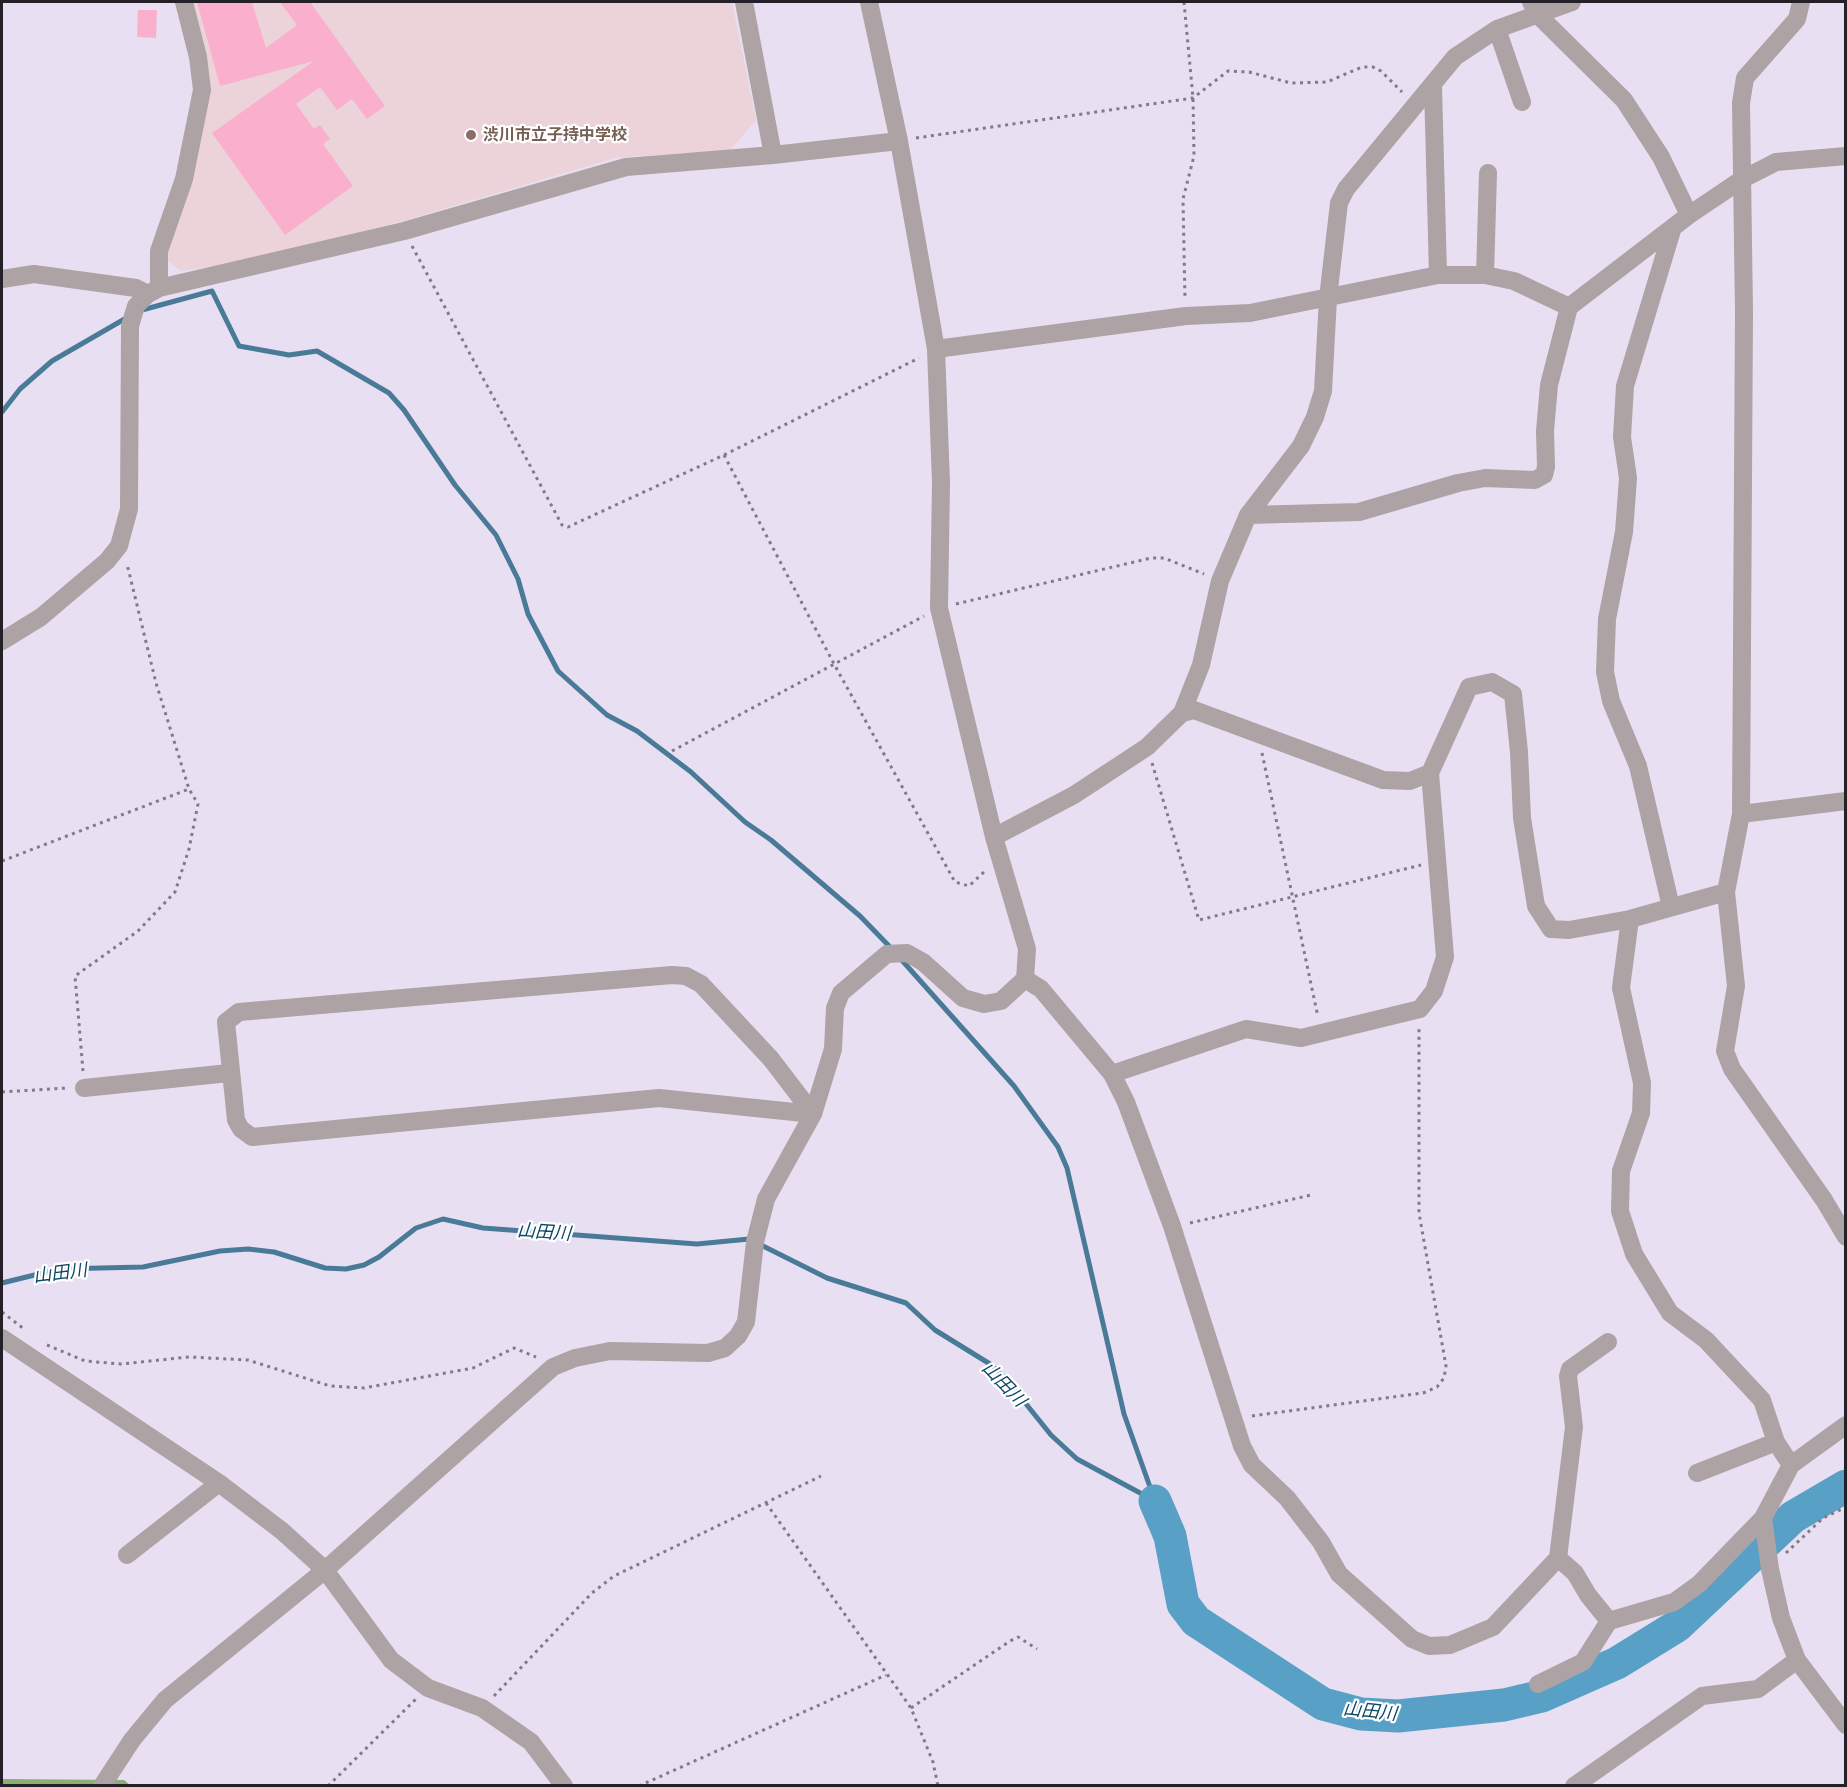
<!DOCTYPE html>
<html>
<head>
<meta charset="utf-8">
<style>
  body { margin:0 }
  #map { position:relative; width:1847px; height:1787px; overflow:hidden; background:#e9dff2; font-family:"Exo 2",sans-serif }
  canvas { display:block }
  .frame { position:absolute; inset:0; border:3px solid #242027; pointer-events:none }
</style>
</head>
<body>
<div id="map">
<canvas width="1847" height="1787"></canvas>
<div class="frame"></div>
</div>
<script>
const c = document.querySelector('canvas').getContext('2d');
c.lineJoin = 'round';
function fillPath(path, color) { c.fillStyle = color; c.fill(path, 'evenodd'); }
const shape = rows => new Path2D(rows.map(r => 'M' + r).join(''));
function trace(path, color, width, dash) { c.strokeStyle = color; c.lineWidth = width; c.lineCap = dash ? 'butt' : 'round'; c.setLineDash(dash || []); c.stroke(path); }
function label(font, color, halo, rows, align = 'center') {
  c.font = font + ' "Exo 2","Noto Sans JP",sans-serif'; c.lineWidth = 4.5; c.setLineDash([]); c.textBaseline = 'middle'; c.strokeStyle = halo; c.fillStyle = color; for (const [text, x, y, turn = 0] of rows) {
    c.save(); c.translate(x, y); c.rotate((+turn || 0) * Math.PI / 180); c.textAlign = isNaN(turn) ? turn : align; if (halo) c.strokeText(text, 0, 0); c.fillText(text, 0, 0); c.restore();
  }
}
const education = shape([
  [189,2,732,2,756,120,730,150,615,158,403,221,240,263,180,271,163,256,209,78]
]);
const forest = shape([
  [2,1779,124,1780,130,1785,2,1786]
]);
const stream = shape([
  [142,310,212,291,239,346,289,355,317,351,389,393,404,410,455,485,496,535,518,579,528,614,558,671,607,715,637,731,691,772,745,822,771,840,860,916,891,948],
  [2,412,20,389,52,361,128,317],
  [899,957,1014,1086,1058,1147,1067,1168,1124,1414,1155,1501],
  [2,1283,59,1269,143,1267,220,1251,248,1249,274,1252,325,1268,346,1269,364,1265,379,1257,416,1228,443,1219,483,1228,697,1244,749,1239,827,1278,906,1303,935,1330,990,1364,1006,1379,1051,1435,1077,1459,1155,1501]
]);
const river = shape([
  [1155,1501,1170,1536,1183,1604,1196,1621,1323,1704,1361,1714,1398,1716,1504,1705,1542,1696,1617,1663,1677,1626,1793,1517,1846,1486]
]);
const building = shape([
  [197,2,252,2,266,48,297,25,280,2,310,2,385,106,367,119,352,99,337,110,320,87,296,104,314,129,320,125,330,139,323,144,353,186,285,235,212,133,314,61,220,86],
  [138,10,157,10,156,38,137,37]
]);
const path = shape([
  [1184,2,1193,98,1194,156,1183,199,1185,299],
  [916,138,1193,98,1228,71,1249,72,1291,83,1327,82,1362,67,1373,67,1381,71,1402,92],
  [412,246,562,525,568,527,724,455,919,358],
  [724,455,834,664,955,882,969,886,985,871],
  [956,604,1151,558,1164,558,1204,574],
  [672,751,924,616],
  [1262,753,1318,1017],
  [1152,763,1199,920,1421,865],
  [2,861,189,789],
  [83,1071,75,976,138,931,175,892,189,849,198,804,189,789,156,683,127,564],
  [2,1092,67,1088],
  [1190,1223,1311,1195],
  [2,1312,24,1329],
  [47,1345,85,1361,121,1364,189,1357,248,1360,330,1386,364,1388,473,1368,514,1348,536,1357],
  [1252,1416,1423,1393,1437,1387,1444,1378,1446,1366,1419,1213,1419,1028],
  [766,1503,911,1708,933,1762,938,1786],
  [1786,1553,1823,1518,1846,1507],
  [494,1696,592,1593,614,1576,821,1476],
  [911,1708,1010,1641,1018,1637,1037,1649],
  [328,1786,416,1699],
  [639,1786,886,1675]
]);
const minor = shape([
  [744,2,773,155],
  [1531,2,1536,13,1624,100,1661,157,1689,215,1741,180,1776,162,1846,156],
  [1801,2,1797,19,1745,78,1741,103,1744,312,1741,814,1726,892,1736,986,1725,1051,1732,1069,1824,1200,1846,1237],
  [1497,29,1522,102],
  [1433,86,1438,275],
  [1485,275,1488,173],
  [2,279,34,274,136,288,148,294],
  [159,288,159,251,184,179,202,90,198,57,184,2],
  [936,349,1186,316,1250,313,1438,275,1485,275,1514,281,1569,307],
  [1248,515,1359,512,1458,483,1485,478,1535,480,1544,475,1546,467,1545,431,1549,385,1569,307,1689,215],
  [2,641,41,617,107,561,119,546,129,509,130,326,136,306,148,294,159,288,404,231,626,167,773,155,899,141],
  [1182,713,1201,665,1220,581,1248,515,1301,446,1315,417,1323,391,1328,298,1339,203,1346,189,1455,57,1497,29,1572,2],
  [1741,814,1846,801],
  [994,837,1074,795,1147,747,1182,713,1194,710,1383,780,1410,781,1430,773,1469,687,1492,682,1513,694,1519,752,1522,818,1536,906,1551,929,1569,930,1630,919,1726,892],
  [1671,907,1638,766,1611,701,1605,672,1607,619,1624,532,1628,478,1622,437,1625,386,1673,227],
  [1630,919,1621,988,1642,1083,1641,1113,1621,1171,1620,1211,1634,1254,1670,1313,1706,1340,1762,1400,1776,1442,1791,1465],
  [672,975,686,976,701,984,771,1059,813,1114,659,1098,252,1137,241,1129,236,1120,226,1022,239,1012,672,975],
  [1025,979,1041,989,1112,1074,1126,1102,1172,1226,1242,1446,1252,1465,1287,1498,1321,1542,1339,1574,1412,1639,1429,1646,1450,1645,1493,1627,1558,1558,1574,1427,1568,1376,1570,1369,1608,1342],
  [1112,1074,1246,1029,1301,1038,1420,1009,1434,991,1445,957,1430,773],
  [84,1088,229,1073],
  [2,1338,219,1483,282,1531,325,1570,391,1660,428,1688,482,1708,531,1742,564,1786],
  [1846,1425,1791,1465,1763,1518,1770,1569,1781,1618,1797,1660,1846,1725],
  [1697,1473,1776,1442],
  [127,1555,219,1483],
  [1558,1558,1575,1573,1588,1595,1609,1621],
  [1538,1684,1583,1662,1609,1621,1674,1602,1699,1584,1763,1518],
  [102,1786,132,1740,165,1700,325,1570,553,1367,575,1358,610,1351,708,1353,725,1348,738,1336,746,1322,755,1242,766,1199,813,1114,833,1049,835,1008,841,993,874,965,887,954,907,953,923,962,963,998,984,1004,1001,1001,1025,979,1027,949,994,837,939,608,941,483,936,349,899,141,869,2],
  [1574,1786,1702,1696,1758,1689,1797,1660]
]);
const markers = [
  [471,135,6,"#8d6e63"]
];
const educationNames = [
  ["渋川市立子持中学校",483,135]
];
const waterNames = [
  ["山田川",544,1232,4],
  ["山田川",60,1273,-7],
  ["山田川",1004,1384,46],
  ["山田川",1370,1711,6]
];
fillPath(education, '#ecd2d9');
fillPath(forest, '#8aae73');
trace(stream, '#497a97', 5);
trace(river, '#59a0c7', 33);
fillPath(building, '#fab0cd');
trace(path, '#817a87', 3, [3, 4.5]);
trace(minor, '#ada2a4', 18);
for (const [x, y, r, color] of markers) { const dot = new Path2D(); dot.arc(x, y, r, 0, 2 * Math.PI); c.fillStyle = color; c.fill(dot); trace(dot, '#fff', 2); }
label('bold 16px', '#785e54', '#fff', educationNames, 'left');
label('italic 18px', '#0d4864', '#fff', waterNames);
</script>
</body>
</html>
